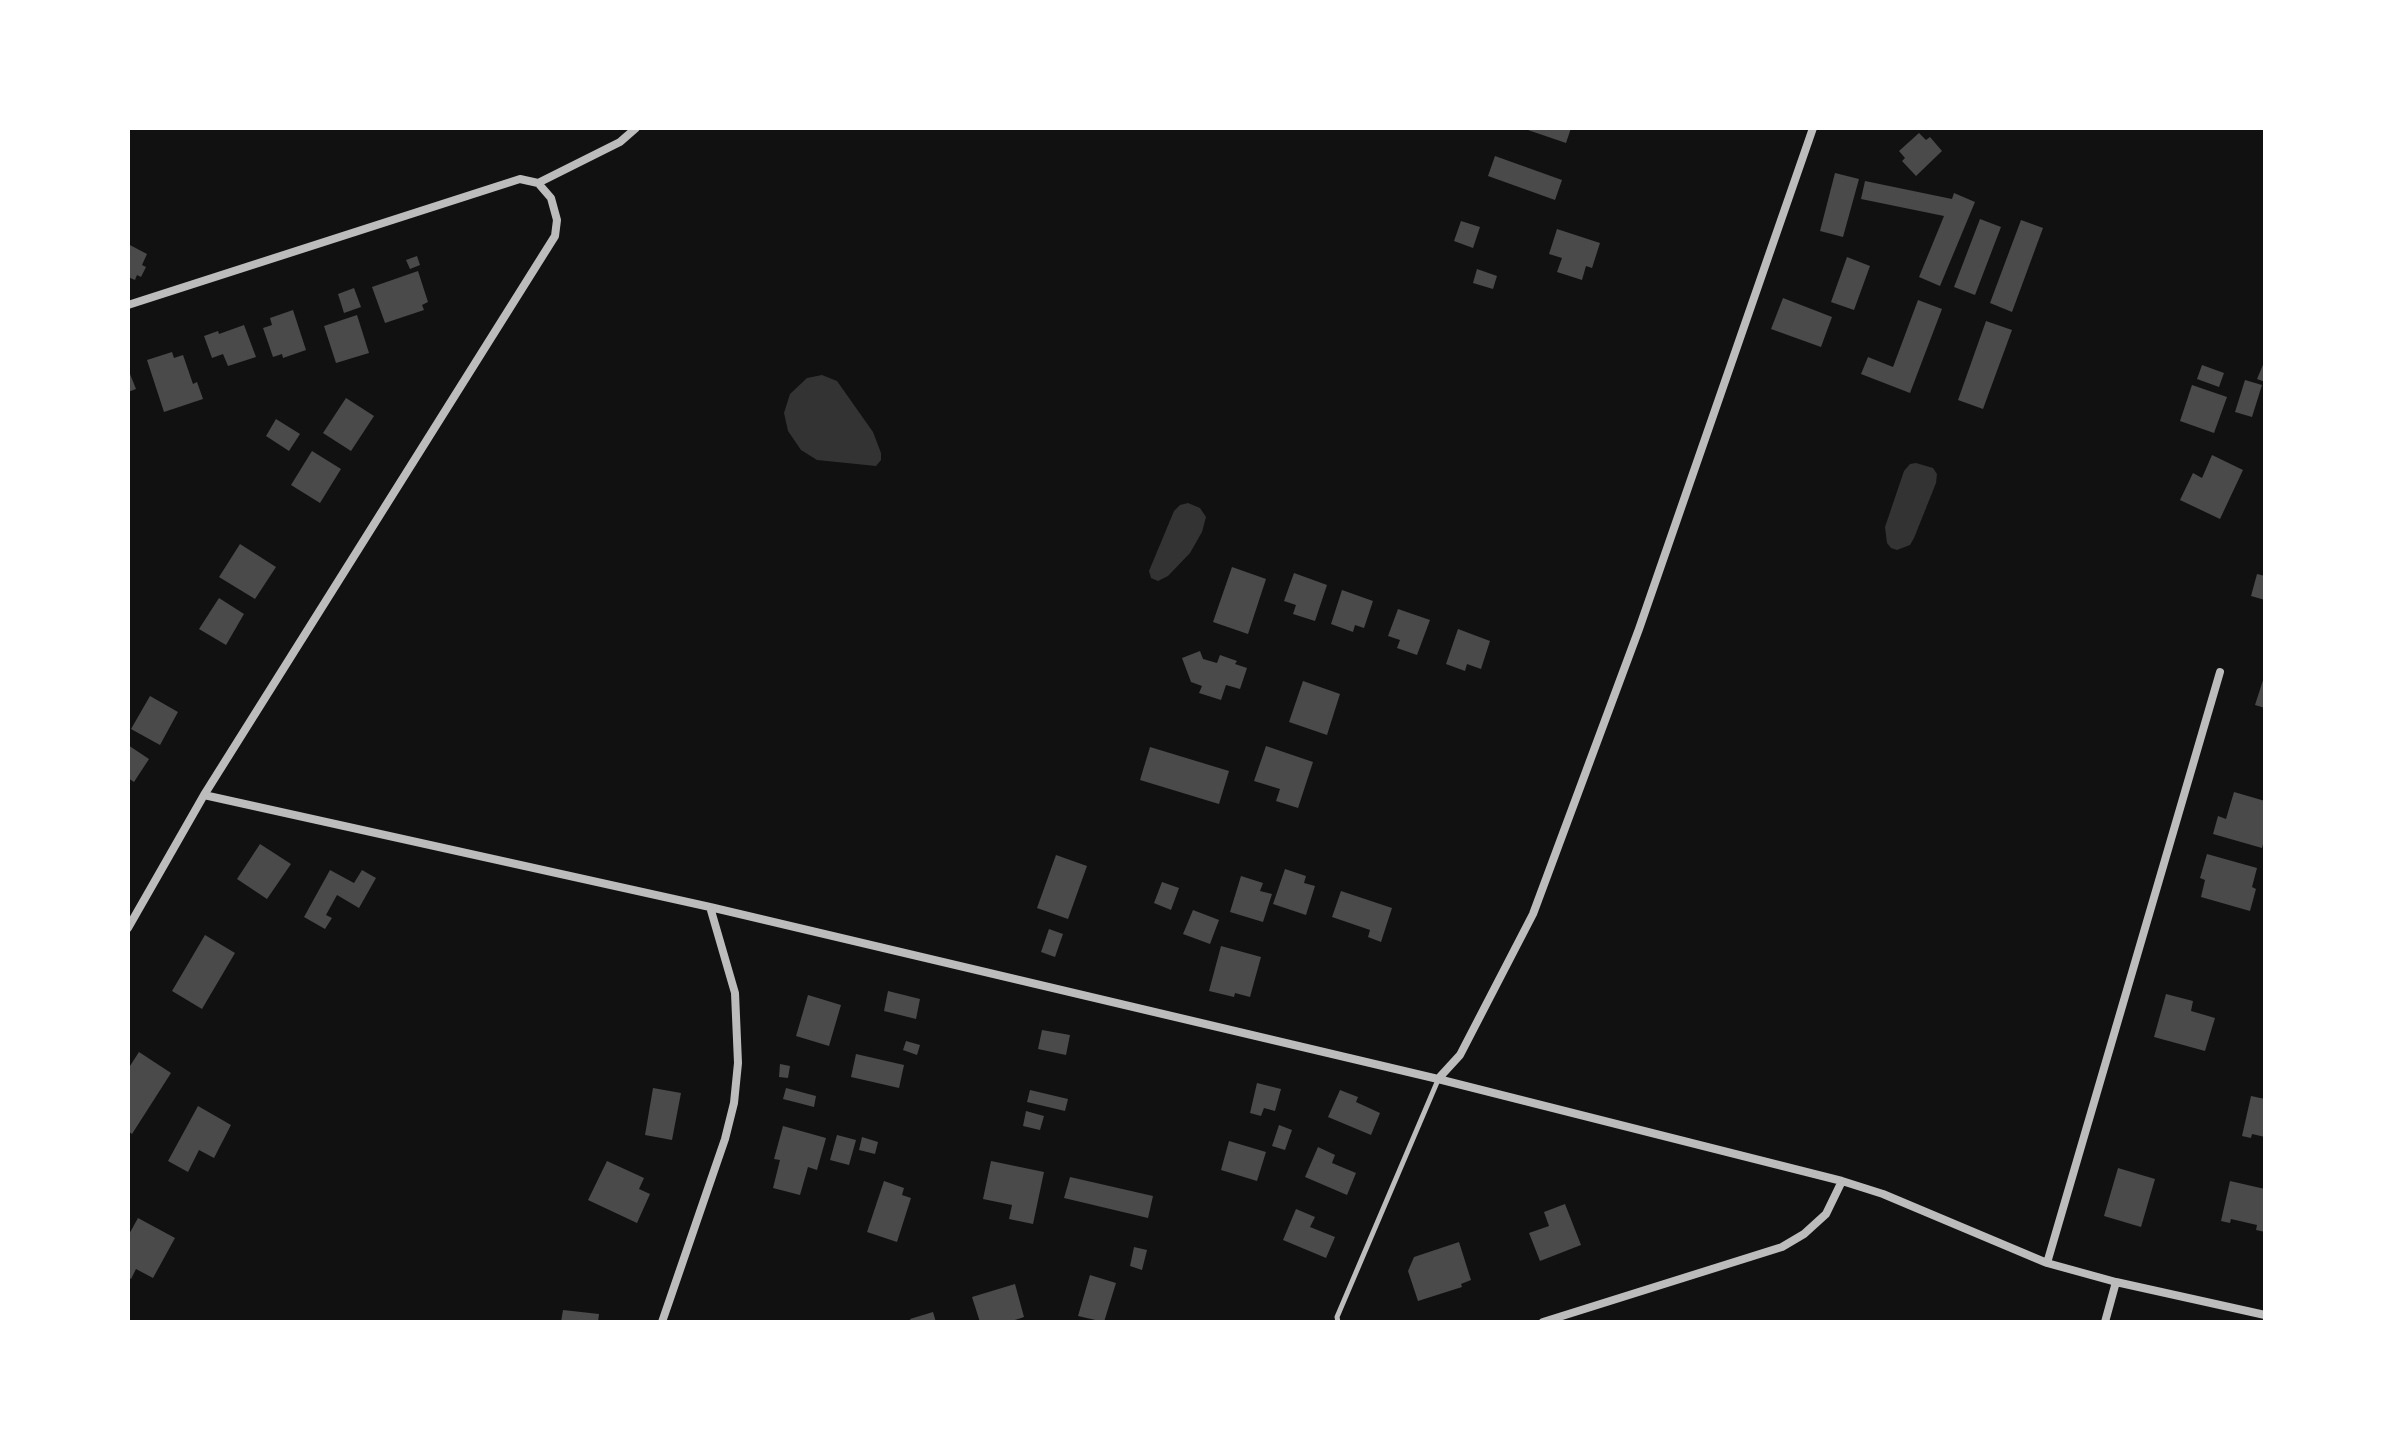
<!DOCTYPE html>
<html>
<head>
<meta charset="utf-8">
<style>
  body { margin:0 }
  #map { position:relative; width:2393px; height:1450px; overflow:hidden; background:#111; font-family:Helvetica,sans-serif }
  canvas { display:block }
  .frame { position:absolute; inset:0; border:130px solid #fff; pointer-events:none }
</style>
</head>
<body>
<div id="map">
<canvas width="2393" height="1450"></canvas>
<div class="frame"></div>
</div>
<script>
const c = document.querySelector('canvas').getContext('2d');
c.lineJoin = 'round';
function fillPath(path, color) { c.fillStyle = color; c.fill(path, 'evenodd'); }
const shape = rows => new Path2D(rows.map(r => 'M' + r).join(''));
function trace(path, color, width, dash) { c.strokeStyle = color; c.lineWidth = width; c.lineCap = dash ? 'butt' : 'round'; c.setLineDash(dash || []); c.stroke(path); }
const water = shape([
  [822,375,837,381,873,432,881,453,881,460,876,466,817,460,801,450,788,431,784,413,790,394,807,378],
  [1916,463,1933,468,1937,474,1936,483,1914,538,1910,545,1897,550,1891,548,1887,543,1885,527,1904,471,1910,464],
  [1188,503,1200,508,1206,517,1202,532,1190,553,1168,576,1158,581,1151,578,1149,571,1174,511,1180,505]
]);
const building = shape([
  [1522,128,1571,128,1566,143],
  [1919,133,1926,140,1930,137,1942,151,1916,176,1902,161,1905,158,1899,151],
  [1495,156,1562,180,1555,200,1488,176],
  [1835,173,1859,179,1843,237,1820,231],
  [1865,181,1952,199,1954,193,1975,202,1940,286,1919,277,1944,216,1861,199],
  [1980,219,2001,227,1975,295,1954,287],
  [2021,220,2043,228,2012,312,1990,303],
  [1461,221,1480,227,1473,248,1454,241],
  [1557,229,1600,243,1592,268,1586,266,1582,280,1557,272,1562,258,1549,254],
  [128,244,147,254,142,265,146,267,141,277,137,275,135,280,128,277],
  [417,256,420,265,410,269,406,260],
  [1847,257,1870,266,1854,310,1831,302],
  [1477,269,1497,276,1493,289,1473,283],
  [418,271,428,302,422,305,424,310,385,323,372,287],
  [354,288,361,307,344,313,338,294],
  [1783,298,1832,317,1821,347,1771,329],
  [1918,300,1942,309,1910,393,1861,374,1868,357,1893,367],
  [293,310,306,350,283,358,282,354,273,357,263,328,272,325,270,318],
  [357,315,369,353,336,363,324,326],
  [1986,321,2012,330,1983,409,1958,400],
  [244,325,256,357,228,366,223,354,212,358,204,336,218,331,219,334],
  [172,352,174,358,183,355,193,384,197,382,203,399,164,412,147,360],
  [2265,360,2265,382,2257,379],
  [2202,365,2224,373,2219,387,2197,379],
  [128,369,136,389,128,392],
  [2245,380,2262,385,2252,417,2235,412],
  [2192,385,2227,397,2214,433,2180,421],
  [346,398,374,416,351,451,323,433],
  [276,419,300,434,289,451,266,436],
  [312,451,341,469,320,503,291,485],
  [2212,455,2243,470,2220,519,2180,500,2193,473,2202,478],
  [240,544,276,567,255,599,219,577],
  [1232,567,1266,579,1248,634,1213,622],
  [1294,573,1327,585,1315,621,1293,614,1296,605,1284,601],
  [2257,574,2265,576,2265,600,2251,596],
  [1342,590,1373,601,1364,628,1355,625,1353,632,1331,624],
  [219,598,244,614,226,645,199,629],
  [1398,609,1430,620,1417,655,1397,648,1400,640,1388,636],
  [1458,629,1490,641,1481,669,1467,664,1465,671,1446,664],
  [1200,651,1203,659,1217,663,1220,655,1237,661,1235,664,1247,668,1240,689,1226,685,1221,700,1199,693,1202,686,1191,682,1182,658],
  [2265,674,2265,708,2255,705],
  [1303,681,1340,694,1327,735,1289,722],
  [150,696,178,712,160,745,131,729],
  [128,745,149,759,134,782,128,778],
  [1266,746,1313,762,1298,808,1276,801,1280,789,1254,781],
  [1150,747,1229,771,1219,804,1140,780],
  [2234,792,2265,801,2265,836,2262,848,2213,834,2218,816,2226,819],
  [260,844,291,864,267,899,237,879],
  [2207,854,2257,868,2252,887,2256,889,2250,911,2201,897,2205,880,2200,878],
  [1056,855,1087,866,1068,919,1037,908],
  [1285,869,1306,876,1304,883,1315,886,1306,915,1273,904],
  [330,870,354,883,362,870,376,878,359,908,337,895,326,915,332,918,325,929,304,917],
  [1241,876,1263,883,1260,891,1272,894,1263,922,1230,912],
  [1162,882,1179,888,1171,910,1154,903],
  [1341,891,1392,908,1381,942,1368,937,1370,930,1332,917],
  [1193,910,1219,920,1210,944,1183,934],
  [1049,929,1063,934,1055,957,1041,952],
  [205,935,235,953,202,1009,172,991],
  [1221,946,1261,957,1250,997,1235,993,1234,997,1209,991],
  [888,991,920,999,916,1019,884,1011],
  [2166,994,2193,1001,2191,1011,2215,1018,2205,1051,2154,1037],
  [808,995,841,1005,829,1046,796,1036],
  [1042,1030,1070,1035,1066,1055,1038,1049],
  [906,1041,920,1045,917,1055,903,1050],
  [139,1052,171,1073,132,1134,128,1131,128,1069],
  [856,1054,904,1065,899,1088,851,1077],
  [780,1064,790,1066,788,1078,779,1077],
  [1257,1083,1281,1089,1275,1111,1264,1108,1261,1116,1250,1113],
  [653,1088,681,1093,672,1140,645,1135],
  [786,1088,816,1096,814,1107,783,1099],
  [1030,1090,1068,1099,1065,1111,1027,1102],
  [1340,1090,1358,1097,1356,1102,1380,1113,1371,1135,1328,1117],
  [2251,1096,2265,1099,2265,1137,2252,1134,2251,1138,2242,1136],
  [198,1106,231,1125,214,1158,199,1150,188,1172,168,1161],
  [1026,1111,1044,1116,1040,1130,1023,1126],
  [1279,1125,1292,1130,1285,1150,1272,1146],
  [783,1126,826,1138,817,1170,808,1167,800,1195,773,1188,780,1160,774,1159],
  [837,1135,856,1140,849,1165,830,1160],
  [862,1137,878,1142,875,1154,859,1150],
  [1229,1141,1266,1152,1257,1181,1221,1170],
  [1318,1147,1335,1155,1332,1163,1356,1173,1347,1195,1305,1177],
  [607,1161,644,1178,639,1189,650,1194,637,1223,588,1200],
  [991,1161,1044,1172,1033,1224,1009,1219,1012,1205,983,1199],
  [2118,1168,2155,1179,2141,1227,2104,1216],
  [1070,1177,1153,1196,1148,1218,1064,1198],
  [884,1181,904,1188,902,1195,911,1198,897,1242,867,1232],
  [2230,1181,2265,1189,2265,1232,2256,1230,2257,1225,2231,1219,2230,1223,2221,1221],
  [1565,1204,1581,1245,1540,1261,1529,1233,1549,1226,1544,1212],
  [1296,1209,1315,1217,1310,1227,1335,1237,1326,1258,1283,1240],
  [138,1218,175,1238,153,1278,136,1269,131,1279,128,1277,128,1236],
  [1459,1242,1471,1280,1461,1284,1462,1287,1418,1301,1408,1271,1414,1257],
  [1134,1247,1147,1250,1142,1270,1130,1266],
  [1090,1275,1116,1283,1104,1322,1078,1316],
  [1015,1284,1024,1317,1009,1322,980,1322,972,1297],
  [563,1310,599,1314,598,1322,561,1322],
  [933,1312,936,1322,911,1322,910,1319]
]);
const service = shape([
  [1338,1322,1337,1317,1438,1080]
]);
const minor = shape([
  [538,183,620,142,636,128],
  [128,305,520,179,538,183,551,198,557,220,555,236,204,795,128,928],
  [204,795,710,907,1438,1079,1842,1181,1883,1194,2047,1263,2116,1282,2265,1315],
  [1438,1079,1460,1055,1533,914,1639,629,1813,128],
  [2047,1263,2220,672],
  [662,1322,725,1139,734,1103,738,1063,735,993,710,907],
  [1543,1322,1782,1247,1804,1234,1826,1214,1842,1181],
  [2105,1322,2116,1282]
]);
fillPath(water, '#333');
fillPath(building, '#4a4a4a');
trace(service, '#bcbcbc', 5);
trace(minor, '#bcbcbc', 8);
</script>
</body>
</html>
